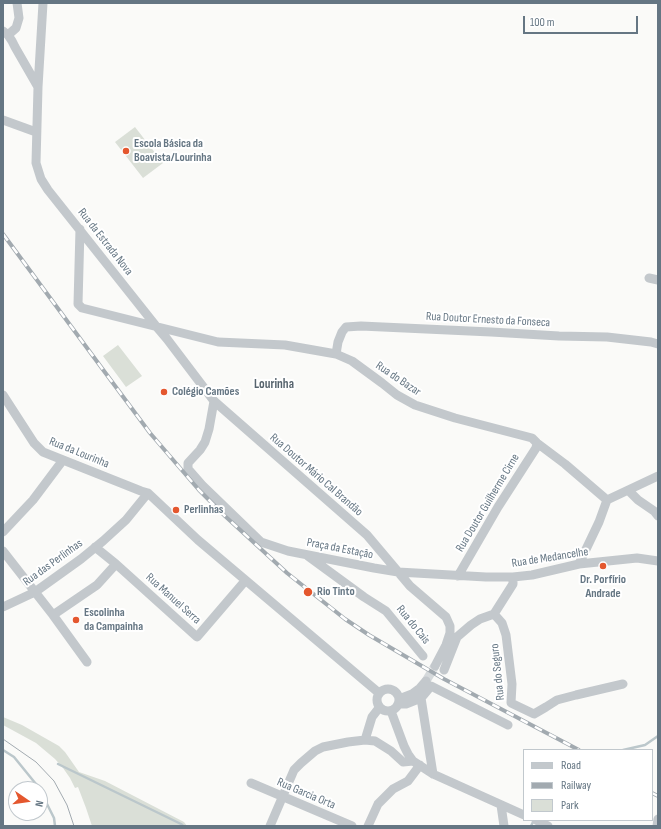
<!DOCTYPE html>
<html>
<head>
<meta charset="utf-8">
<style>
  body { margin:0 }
  #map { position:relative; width:661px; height:829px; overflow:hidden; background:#fafaf8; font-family:"Sofia Sans Condensed",sans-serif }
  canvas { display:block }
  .frame { position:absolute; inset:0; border:4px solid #657683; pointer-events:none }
  .legend { position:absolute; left:523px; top:749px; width:130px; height:72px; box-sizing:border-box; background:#fff; border:1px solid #c1c8cd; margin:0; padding:5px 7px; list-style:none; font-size:12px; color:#657683 }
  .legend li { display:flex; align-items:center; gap:8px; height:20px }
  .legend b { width:20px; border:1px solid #c1c8cd }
  .north { position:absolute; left:8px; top:781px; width:40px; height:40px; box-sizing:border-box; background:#fff; border:1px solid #c1c8cd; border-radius:50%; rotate:103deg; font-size:11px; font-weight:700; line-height:16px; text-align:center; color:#657683 }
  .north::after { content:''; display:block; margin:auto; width:14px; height:18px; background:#e4572e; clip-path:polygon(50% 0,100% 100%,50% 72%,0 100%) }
  .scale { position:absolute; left:523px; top:16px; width:115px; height:18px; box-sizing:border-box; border:2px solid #657683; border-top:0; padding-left:5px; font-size:12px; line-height:14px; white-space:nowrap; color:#657683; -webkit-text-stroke:3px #fff; paint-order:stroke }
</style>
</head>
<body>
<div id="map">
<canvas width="661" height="829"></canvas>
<div class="frame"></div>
<ul class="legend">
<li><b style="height:5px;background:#c3c8cc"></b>Road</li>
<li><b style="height:5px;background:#a2aab0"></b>Railway</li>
<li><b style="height:11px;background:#dadfd7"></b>Park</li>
</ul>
<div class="north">N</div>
<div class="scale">100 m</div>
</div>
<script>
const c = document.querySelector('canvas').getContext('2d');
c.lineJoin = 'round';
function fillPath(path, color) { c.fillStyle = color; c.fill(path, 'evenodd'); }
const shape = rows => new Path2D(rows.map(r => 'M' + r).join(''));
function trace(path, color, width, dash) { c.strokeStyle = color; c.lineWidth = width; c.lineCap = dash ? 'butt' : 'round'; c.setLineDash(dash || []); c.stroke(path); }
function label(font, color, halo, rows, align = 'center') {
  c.font = font + ' "Sofia Sans Condensed",sans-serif'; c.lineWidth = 4; c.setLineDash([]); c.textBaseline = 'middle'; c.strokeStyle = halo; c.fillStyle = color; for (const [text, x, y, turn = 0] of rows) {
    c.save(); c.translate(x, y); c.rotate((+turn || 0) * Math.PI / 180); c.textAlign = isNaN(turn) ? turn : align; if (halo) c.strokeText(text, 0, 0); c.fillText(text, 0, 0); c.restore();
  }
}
const green = shape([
  [135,127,163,163,143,178,115,142],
  [118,345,142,376,126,387,103,356],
  [3,717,22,725,59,746,65,752,79,772,105,781,184,822,187,826,92,826,86,808,78,787,75,788,70,778,63,768,55,759,36,743,3,725]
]);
const stream = shape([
  [3,750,14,757,40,789],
  [623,750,645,745,658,736],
  [58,764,181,824,183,826],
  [40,790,54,818,55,826],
  [531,826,533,822]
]);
const minorTunnel = shape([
  [426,681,435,666]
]);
const minor = shape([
  [43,3,38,87,36,163,41,179,48,190,156,326,167,339,214,401,367,535,410,586,446,617,450,626,450,633,446,645,435,666],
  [3,31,8,35,12,41,15,47,38,87],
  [8,35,16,28,19,18,17,3],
  [3,120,36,132],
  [80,229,78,304,82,308,218,342,285,345,336,354,352,361,382,383,397,395,415,405,455,418,532,438,537,443,565,464,607,500],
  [649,278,658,280],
  [336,354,338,342,342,332,346,327,361,326,491,332,559,336,607,337,651,342,658,344],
  [3,395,34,443,43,452,141,491,148,493],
  [214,401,209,429,205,442,200,450,188,463,188,469,202,485,261,542,288,551,374,568,398,572,486,577,513,577,532,575,579,564,637,558,658,561],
  [629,491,638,500,654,511,658,516],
  [148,493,198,540,379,693],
  [3,532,33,500,63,460],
  [95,547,116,564,197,637,245,581],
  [3,551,53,615,87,662],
  [308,556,364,597,386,611,423,656],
  [579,564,599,522,607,500,658,476],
  [458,576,498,507,536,448,537,443],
  [513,577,513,584,494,614,502,623,506,635,512,684,511,703,534,714,546,707,557,700,576,695,623,684],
  [3,607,35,592,81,559,103,541,126,520,148,493],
  [53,615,97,585,116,564],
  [444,670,457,637,471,625,480,619,494,614],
  '377 700a11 11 0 1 1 22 0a11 11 0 1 1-22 0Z',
  [399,699,412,694,420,688,426,681],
  [398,704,406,704,421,698],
  [391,711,404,746,408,754,413,761,433,774,524,815],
  [365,740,375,741,391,751,403,762,413,761],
  [433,774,421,698,431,686,508,725],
  [251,783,352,826],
  [501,805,504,826],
  [536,820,548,826],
  [270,826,294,770,301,763,315,751,323,747,348,742,365,740,372,717,379,708],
  [368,826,378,804,393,789,408,781,420,765],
  [657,826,658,819]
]);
const tram = shape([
  [3,739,36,762,54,781,67,805,74,826]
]);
const rail = shape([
  [3,234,104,371,150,433,174,461,199,490,225,516,287,573,345,619,369,635,444,679,579,750],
  [652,793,658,796]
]);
const markers = [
  [126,151,4,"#e4572e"],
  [164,392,4,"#e4572e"],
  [176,510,4,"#e4572e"],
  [603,566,4,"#e4572e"],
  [308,592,5,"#e4572e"],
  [76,620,4,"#e4572e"]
];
const poiNames = [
  ["Escola Básica da",134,144],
  ["Boavista/Lourinha",134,158],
  ["Colégio Camões",172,392],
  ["Perlinhas",184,510],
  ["Dr. Porfírio",603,580,"center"],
  ["Andrade",603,594,"center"],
  ["Rio Tinto",317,592],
  ["Escolinha",84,613],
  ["da Campainha",84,627]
];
const streetNames = [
  ["Rua da Estrada Nova",105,242,52],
  ["Rua Doutor Ernesto da Fonseca",488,320,3],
  ["Rua do Bazar",398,379,34],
  ["Rua da Lourinha",79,453,22],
  ["Rua Doutor Mário Cal Brandão",316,475,41],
  ["Rua Doutor Guilherme Cirne",488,503,-59],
  ["Praça da Estação",340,549,11],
  ["Rua de Medancelhe",550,558,-9],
  ["Rua das Perlinhas",53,563,-36],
  ["Rua Manuel Serra",173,599,42],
  ["Rua do Cais",413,625,51],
  ["Rua do Seguro",498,672,-96],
  ["Rua Garcia Orta",306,794,23]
];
const neighbourhoodNames = [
  ["Lourinha",274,385]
];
fillPath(green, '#dadfd7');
trace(stream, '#bbc7cb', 2.5);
trace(minorTunnel, '#d5d9db', 9, [9, 4.5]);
trace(minor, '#c3c8cc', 9);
trace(tram, '#a2aab0', 1);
trace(rail, '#a2aab0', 4);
trace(rail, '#fff', 2.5, [8]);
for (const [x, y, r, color] of markers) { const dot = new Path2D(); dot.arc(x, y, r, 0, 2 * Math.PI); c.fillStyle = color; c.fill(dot); trace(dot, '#fff', 1.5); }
label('bold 12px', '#657683', '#fff', poiNames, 'left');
label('12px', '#657683', '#fff', streetNames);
label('bold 13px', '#57646e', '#fff', neighbourhoodNames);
</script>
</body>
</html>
